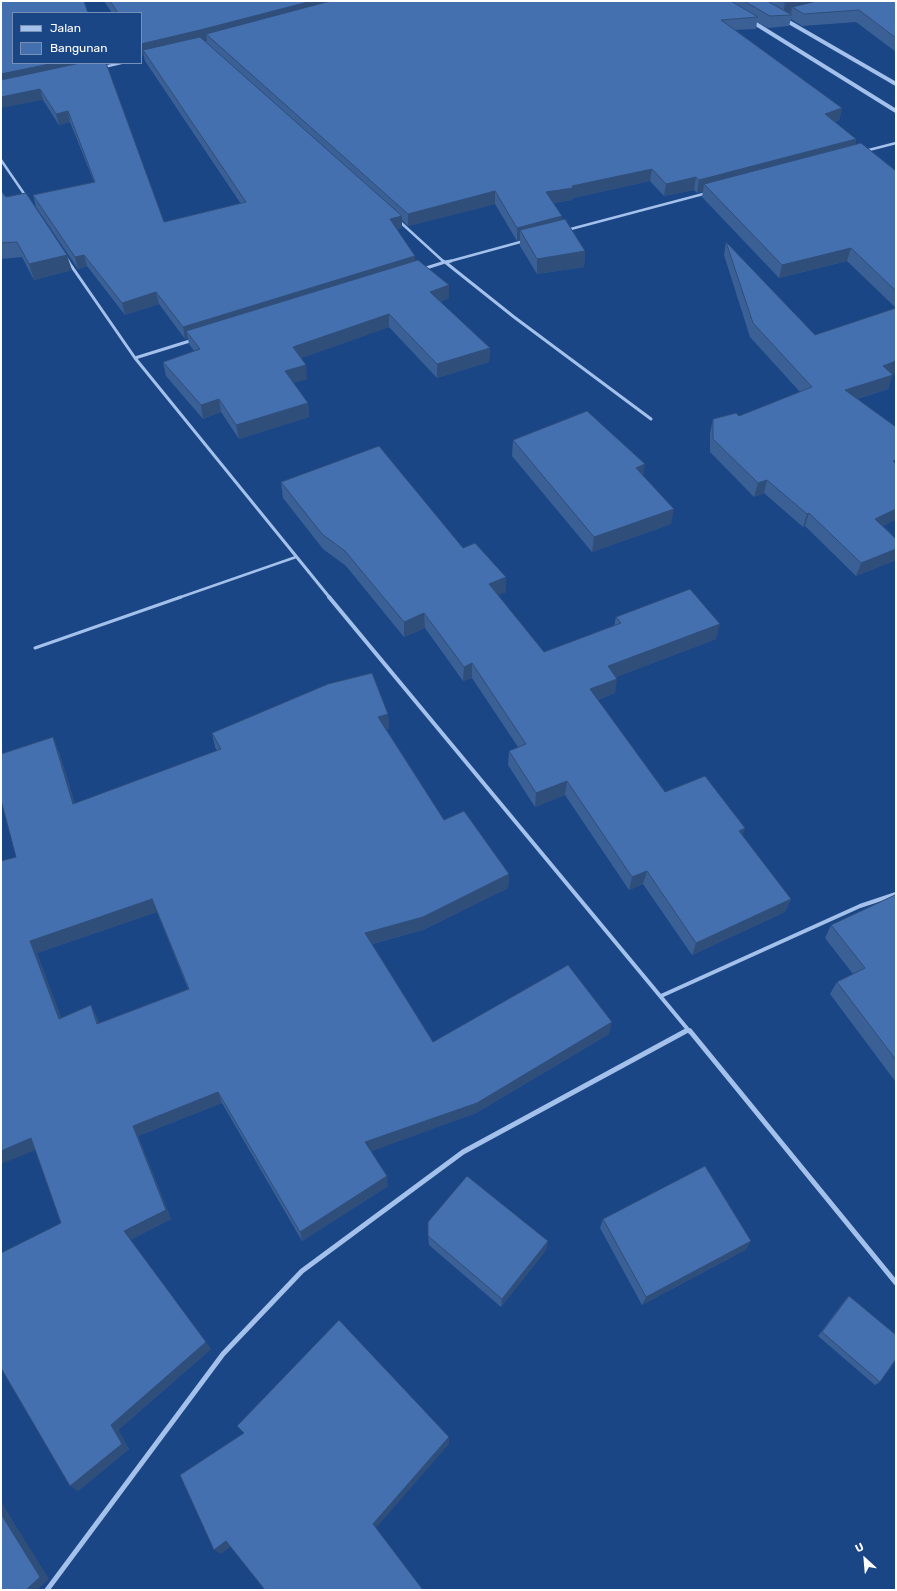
<!DOCTYPE html>
<html>
<head>
<meta charset="utf-8">
<style>
  body { margin:0 }
  #map { position:relative; width:897px; height:1591px; overflow:hidden; background:#1b4686; font-family:Rubik,sans-serif }
  canvas { display:block }
  .frame { position:absolute; inset:0; border:2px solid #fff; pointer-events:none }
  .legend { position:absolute; left:12px; top:12px; width:130px; height:52px; box-sizing:border-box; background:#1b4686; border:1px solid #7690b6; margin:0; padding:5px 7px; list-style:none; font-size:12px; color:#fff }
  .legend li { display:flex; align-items:center; gap:8px; height:20px }
  .legend b { width:20px; border:1px solid #7690b6 }
  .north { position:absolute; left:845px; top:1539px; width:40px; height:40px; -webkit-text-stroke:3px #1b4686; paint-order:stroke; rotate:334deg; font-size:11px; font-weight:700; line-height:16px; text-align:center; color:#fff }
  .north::after { content:''; display:block; margin:auto; width:14px; height:18px; background:#fff; clip-path:polygon(50% 0,100% 100%,50% 72%,0 100%) }
</style>
</head>
<body>
<div id="map">
<canvas width="897" height="1591"></canvas>
<div class="frame"></div>
<ul class="legend">
<li><b style="height:5px;background:#a3c1eb"></b>Jalan</li>
<li><b style="height:11px;background:#4470af"></b>Bangunan</li>
</ul>
<div class="north">U</div>
</div>
<script>
const c = document.querySelector('canvas').getContext('2d');
c.lineJoin = 'round';
const shape = rows => new Path2D(rows.map(r => 'M' + r).join(''));
function trace(path, color, width, dash) { c.strokeStyle = color; c.lineWidth = width; c.lineCap = dash ? 'butt' : 'round'; c.setLineDash(dash || []); c.stroke(path); }
function fillPath(path, color) { c.fillStyle = color; c.fill(path, 'evenodd'); }
const serviceFar1 = shape([
  [178,598,296,557]
]);
const service = shape([
  [35,648,181,597]
]);
const minorFar3 = shape([
  [104,67,121,63],
  [865,151,896,143],
  [1,160,27,198],
  [398,220,444,262],
  [567,230,707,193],
  [66,257,69,262],
  [447,262,524,241]
]);
const minorFar2 = shape([
  [68,261,135,358,193,340],
  [445,262,451,261],
  [445,262,514,317,651,419],
  [423,269,445,262,443,261],
  [135,358,330,598]
]);
const minorFar1 = shape([
  [329,597,690,1032],
  [661,996,860,906,896,894],
  [684,1032,688,1030]
]);
const minor = shape([
  [690,1031,896,1283],
  [47,1590,223,1354,302,1271,463,1152,686,1031]
]);
const tertiary = shape([
  [782,18,896,84],
  [748,19,896,111]
]);
const wall = shape([
  [104,1,896,1,896,52,856,22,802,26,791,19,789,26,768,28,757,22,756,29,735,30,842,108,839,120,835,122,856,139,855,145,896,171,896,373,892,375,893,375,888,389,857,399,883,526,896,539,896,560,856,576,805,526,803,527,764,493,754,497,710,452,710,433,713,419,739,416,800,392,750,337,724,255,726,242,815,335,896,308,847,261,779,278,702,197,703,191,697,193,694,190,664,196,650,181,573,198,572,200,553,203,562,216,561,220,585,251,584,267,537,274,520,246,520,240,517,241,495,204,408,226,402,220,402,228,397,229,415,261,449,285,449,298,440,302,490,348,489,362,437,378,389,327,301,358,307,379,293,383,308,403,309,417,239,439,221,412,203,419,166,376,163,362,194,351,189,344,188,339,185,339,159,304,125,315,87,266,78,269,36,207,33,195,94,182,70,122,59,125,43,100,13,13,106,63,164,222,241,204,145,61,144,56,141,56,141,13,112,13],
  [1,191,72,270,34,280,22,257,1,259],
  [513,440,671,524,592,552,512,456],
  [281,482,463,548,506,592,498,595,544,652,614,626,616,617,716,639,616,677,615,693,598,700,665,792,745,828,742,835,791,899,785,912,692,955,643,884,629,890,565,795,535,807,508,765,509,751,518,747,472,678,463,681,425,628,404,637,346,566,323,549,283,498],
  [388,714,389,729,386,729,444,820,509,874,508,888,423,930,372,944,433,1042,609,1034,476,1113,371,1151,388,1186,302,1241,222,1103,138,1136,171,1219,130,1240,211,1349,118,1430,129,1449,78,1491,61,1223,16,857,59,752,75,804,217,751,215,747,212,733],
  [157,912,188,989,99,1023,97,1017,61,1018,37,953],
  [896,896,896,1081,895,1081,830,994,837,982,853,974,825,938,831,925],
  [603,1219,751,1241,745,1250,642,1305,600,1228],
  [428,1236,548,1241,546,1250,501,1307,429,1245],
  [849,1296,880,1382,875,1385,818,1336,845,1300]
]);
const shadedWall = shape([
  [312,1,356,1,206,34,207,41,146,55,143,50,144,56,141,56,141,44],
  [795,1,840,1,792,7,791,13,783,15,785,3],
  [54,63,105,63,1,86,1,74],
  [40,89,43,100,1,108,1,97],
  [842,108,839,120,822,126,825,114],
  [68,111,70,122,59,125,56,114],
  [856,139,853,152,704,184,703,191,697,193,699,180],
  [652,169,650,181,573,198,572,200,546,204,546,192,572,186],
  [696,177,694,190,664,196,666,184],
  [495,191,495,204,408,226,408,214],
  [402,216,402,228,390,231,390,219],
  [562,216,561,229,520,230,520,240,517,241,517,228],
  [851,248,847,261,779,278,782,265],
  [585,251,584,267,537,274,537,259],
  [67,255,72,270,34,280,29,264],
  [84,255,87,266,78,269,75,257],
  [415,256,415,268,186,331,188,339,185,339,183,327],
  [449,285,449,298,430,306,430,292],
  [156,292,159,304,125,315,122,303],
  [389,314,389,327,294,361,293,347],
  [490,348,489,362,437,378,437,364],
  [896,361,896,373,878,380,883,366],
  [306,365,307,379,287,385,285,371],
  [893,375,888,389,840,404,845,390],
  [219,399,221,412,203,419,201,405],
  [308,403,309,417,239,439,236,425],
  [645,464,643,479,636,468],
  [767,480,764,493,754,497,758,483],
  [674,509,671,524,592,552,594,537],
  [896,509,896,520,870,532,875,519],
  [809,513,805,526,803,527,807,514],
  [896,549,896,560,856,576,861,563],
  [506,577,506,592,489,599,489,584],
  [424,613,425,628,404,637,404,622],
  [720,624,716,639,606,681,608,666],
  [472,663,472,678,463,681,464,667],
  [617,679,615,693,588,704,590,689],
  [388,714,389,729,379,731,378,717],
  [53,737,59,752,79,818,73,804],
  [567,781,565,795,535,807,536,793],
  [745,828,740,842,739,831],
  [647,871,643,884,629,890,632,877],
  [509,874,508,888,423,930,367,945,365,933],
  [152,899,157,912,37,953,66,1030,59,1019,30,941],
  [791,899,785,912,692,955,696,943],
  [91,1005,97,1017,104,1036,97,1024],
  [612,1022,609,1034,476,1113,367,1153,365,1142],
  [218,1092,222,1103,138,1136,171,1219,130,1240,124,1231,133,1126],
  [31,1138,38,1149,1,1164,1,1151],
  [387,1176,388,1186,302,1241,300,1232],
  [548,1241,546,1250,501,1307,502,1299],
  [751,1241,745,1250,642,1305,646,1297],
  [206,1342,211,1349,118,1430,129,1449,78,1491,70,1486,111,1425],
  [449,1437,449,1444,375,1529,373,1524],
  [1,1502,49,1579,37,1590,26,1590,1,1514],
  [226,1541,233,1545,221,1554,214,1550]
]);
const building = shape([
  [1,1,84,1,88,13,13,13,13,63,54,63,1,74,1,1],
  [110,1,312,1,200,30,141,44,141,13,118,13,110,1],
  [330,1,731,1,758,17,721,20,842,108,825,114,856,139,699,180,696,177,666,184,652,169,572,186,573,188,546,192,562,216,517,228,495,191,408,214,206,34,330,1],
  [744,1,767,1,792,15,770,16,744,1],
  [782,1,795,1,785,3,782,1],
  [817,1,896,1,896,38,859,10,804,14,792,7,817,1],
  [200,37,402,216,390,219,415,256,183,327,156,292,122,303,84,255,75,257,33,195,95,182,68,111,56,114,40,89,1,97,1,80,80,63,106,63,164,222,246,202,143,50,200,37],
  [861,143,896,171,896,291,851,248,782,265,704,184,861,143],
  [1,191,6,197,26,193,67,255,29,264,17,242,1,243,1,191],
  [565,219,585,251,537,259,520,230,565,219],
  [726,242,815,335,896,308,896,361,883,366,893,375,845,390,896,427,896,460,893,461,896,464,896,509,875,519,896,539,896,549,861,563,809,513,807,514,767,480,758,483,713,439,713,419,736,413,739,416,812,387,753,323,726,242],
  [418,260,449,285,430,292,490,348,437,364,389,314,293,347,306,365,285,371,308,403,236,425,219,399,201,405,163,362,200,349,186,331,418,260],
  [587,411,645,464,636,468,674,509,594,537,513,440,587,411],
  [379,446,463,548,475,543,506,577,489,584,544,652,621,623,616,617,690,589,720,624,608,666,617,679,590,689,665,792,705,776,745,828,739,831,791,899,696,943,647,871,632,877,567,781,536,793,509,751,526,744,472,663,464,667,424,613,404,622,345,551,322,534,281,482,379,446],
  [372,673,388,714,378,717,444,820,464,811,509,874,423,917,365,933,433,1042,568,965,612,1022,477,1103,365,1142,387,1176,300,1232,218,1092,133,1126,166,1210,124,1231,206,1342,111,1425,122,1444,70,1486,1,1368,1,1253,61,1223,31,1138,1,1151,1,861,16,857,1,800,1,754,53,737,73,804,221,749,212,733,328,684,372,673],
  [152,899,189,989,97,1024,91,1005,59,1019,30,941,152,899],
  [895,895,896,896,896,1060,837,982,865,968,831,925,895,895],
  [705,1166,751,1241,646,1297,603,1219,705,1166],
  [467,1176,548,1241,502,1299,428,1236,428,1222,467,1176],
  [849,1296,896,1335,896,1359,880,1382,822,1332,849,1296],
  [339,1320,449,1437,373,1524,423,1590,265,1590,226,1541,214,1550,180,1475,244,1433,237,1426,339,1320],
  [1,1514,40,1577,26,1590,1,1590,1,1514]
]);
trace(serviceFar1, '#a3c1eb', 2.5);
trace(service, '#a3c1eb', 3);
trace(minorFar3, '#a3c1eb', 2.5);
trace(minorFar2, '#a3c1eb', 3);
trace(minorFar1, '#a3c1eb', 4);
trace(minor, '#a3c1eb', 5);
trace(tertiary, '#a3c1eb', 4);
fillPath(wall, '#3a6096');
fillPath(shadedWall, '#304e7a');
fillPath(building, '#4470af');
trace(building, '#304e7a', 1);
</script>
</body>
</html>
